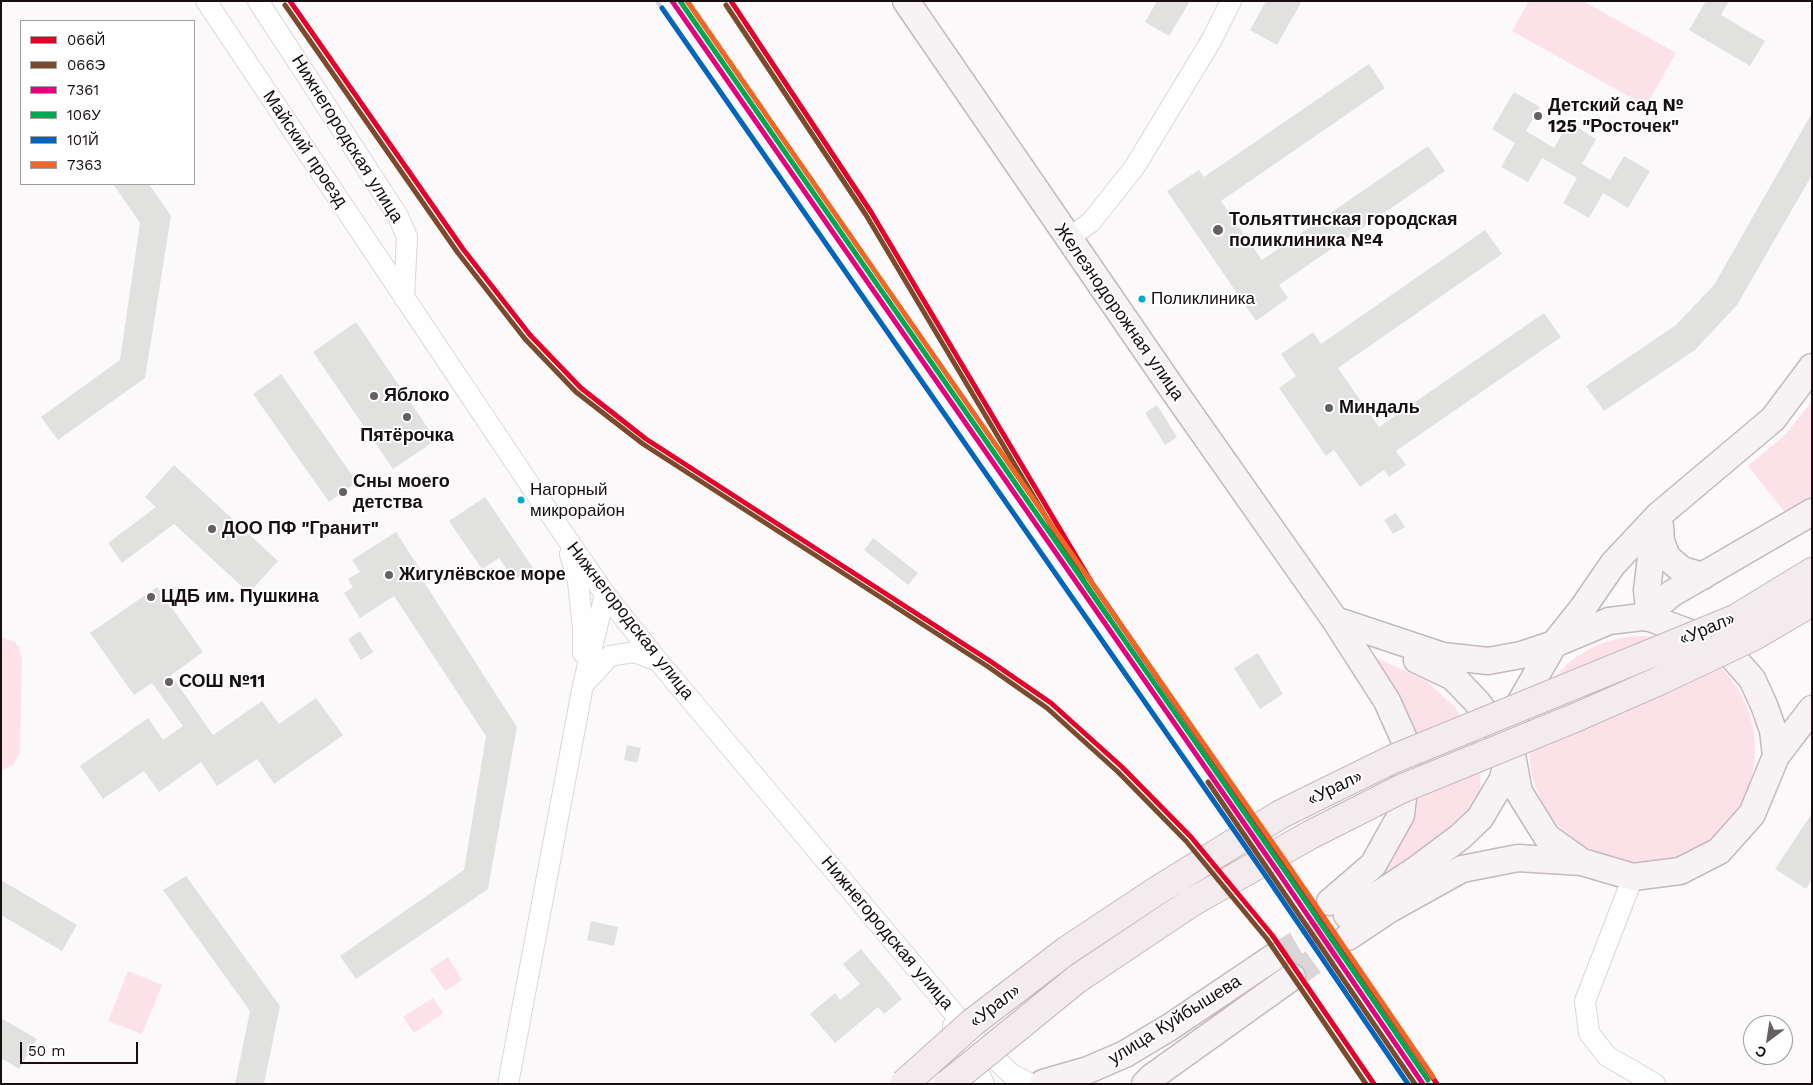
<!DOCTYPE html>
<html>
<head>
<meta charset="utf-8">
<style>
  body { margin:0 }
  #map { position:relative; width:1813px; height:1085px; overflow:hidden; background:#fcf9fa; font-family:"Work Sans",sans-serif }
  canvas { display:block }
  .frame { position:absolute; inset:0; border:2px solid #160e11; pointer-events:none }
  .legend { position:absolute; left:20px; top:20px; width:175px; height:165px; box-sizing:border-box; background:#fff; border:1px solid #a29fa0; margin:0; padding:6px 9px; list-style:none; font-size:15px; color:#160e11 }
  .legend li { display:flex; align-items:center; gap:10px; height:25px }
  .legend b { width:25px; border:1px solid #a29fa0 }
  .north { position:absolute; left:1743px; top:1015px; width:50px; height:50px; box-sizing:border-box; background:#fff; border:1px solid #a29fa0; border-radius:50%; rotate:211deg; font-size:14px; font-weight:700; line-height:20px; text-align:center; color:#160e11 }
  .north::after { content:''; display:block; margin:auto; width:18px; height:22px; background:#666063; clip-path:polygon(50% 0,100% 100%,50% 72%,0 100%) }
  .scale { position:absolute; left:20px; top:1042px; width:118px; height:22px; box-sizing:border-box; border:2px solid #160e11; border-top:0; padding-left:6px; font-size:15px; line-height:18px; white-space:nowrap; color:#160e11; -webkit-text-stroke:4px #fff; paint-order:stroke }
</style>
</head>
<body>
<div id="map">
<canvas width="1813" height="1085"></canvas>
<div class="frame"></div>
<ul class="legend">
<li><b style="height:6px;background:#e4002b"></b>066Й</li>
<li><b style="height:6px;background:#7a4b2a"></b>066Э</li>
<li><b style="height:6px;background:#e5007d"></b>7361</li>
<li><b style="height:6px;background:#00a651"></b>106У</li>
<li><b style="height:6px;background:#0065bd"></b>101Й</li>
<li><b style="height:6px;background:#f26522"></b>7363</li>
</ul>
<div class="north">С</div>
<div class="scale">50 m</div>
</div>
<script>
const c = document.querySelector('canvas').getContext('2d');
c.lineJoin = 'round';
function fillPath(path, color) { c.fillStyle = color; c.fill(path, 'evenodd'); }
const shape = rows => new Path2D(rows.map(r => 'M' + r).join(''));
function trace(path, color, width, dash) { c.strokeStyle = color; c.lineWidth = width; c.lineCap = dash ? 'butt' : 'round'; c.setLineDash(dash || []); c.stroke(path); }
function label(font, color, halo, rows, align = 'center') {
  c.font = font + ' "Work Sans",sans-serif'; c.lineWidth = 4; c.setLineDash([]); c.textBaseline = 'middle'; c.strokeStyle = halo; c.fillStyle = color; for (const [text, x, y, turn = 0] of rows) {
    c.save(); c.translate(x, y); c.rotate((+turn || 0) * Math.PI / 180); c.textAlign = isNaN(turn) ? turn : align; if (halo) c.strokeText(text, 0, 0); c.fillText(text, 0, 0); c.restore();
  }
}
const green = shape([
  [1529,1,1583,1,1676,53,1646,106,1512,31],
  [1812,401,1812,503,1790,519,1748,466,1786,434],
  '1529 749a113 113 0 1 1 226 0a113 113 0 1 1-226 0Z',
  [1,637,15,642,19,647,22,660,20,752,14,764,2,770],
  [1371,655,1426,681,1455,707,1481,749,1480,793,1454,829,1372,883,1416,814,1421,768,1412,721,1369,659],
  [448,957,462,980,445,991,430,969],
  [128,971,162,985,142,1034,108,1021],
  [433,998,443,1013,414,1033,403,1017]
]);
const building = shape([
  [1157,1,1190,1,1169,36,1145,22],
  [1266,1,1302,1,1277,45,1250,30],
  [1706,1,1729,1,1721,15,1765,41,1750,66,1689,30],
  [1369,64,1385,88,1221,201,1262,260,1428,146,1445,171,1279,285,1288,298,1256,321,1167,191,1199,170,1204,177],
  [1514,92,1540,107,1526,131,1554,148,1569,122,1596,139,1582,164,1610,180,1624,156,1650,171,1628,208,1603,193,1589,218,1563,203,1577,178,1542,158,1528,182,1501,167,1515,143,1492,129],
  [1812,113,1812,175,1737,305,1695,350,1604,411,1586,386,1676,325,1714,285],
  [113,184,149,184,171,216,145,378,58,440,41,417,120,360,140,223],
  [1485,230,1502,254,1338,368,1379,427,1544,313,1561,337,1396,451,1406,465,1389,477,1384,470,1360,487,1334,450,1326,456,1279,388,1296,376,1281,354,1313,332,1321,344],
  [356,322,436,440,393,469,313,352],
  [281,374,357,482,329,502,253,394],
  [1157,405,1177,437,1165,445,1145,413],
  [174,465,278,561,249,593,174,524,122,563,108,543,156,507,145,497],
  [485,497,533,568,514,580,499,558,482,569,449,521],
  [1396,513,1405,527,1393,534,1384,520],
  [396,532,425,577,422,579,517,727,488,889,356,979,340,956,464,870,486,736,394,596,360,618,344,593,353,587,348,579,360,572,352,560],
  [873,538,918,573,908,585,864,550],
  [157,587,203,652,171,675,213,735,262,701,279,724,316,698,343,735,274,784,257,759,217,786,201,762,159,792,144,771,103,799,80,766,148,718,163,740,183,726,152,683,134,695,90,633],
  [360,631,373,652,361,660,348,639],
  [1258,653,1283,694,1260,709,1234,668],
  [627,745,641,748,637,763,624,760],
  [1812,813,1812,879,1806,889,1775,869],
  [186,876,280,1006,264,1084,235,1084,250,1011,163,890],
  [1,880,77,925,62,951,1,915],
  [591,921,618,927,614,946,587,940],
  [861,949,902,999,884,1014,878,1007,835,1043,810,1014,835,993,840,1000,860,984,843,964],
  [1,1018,37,1039,19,1069,1,1058]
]);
const majorTunnel = shape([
  [1274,957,1347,915],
  [1292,977,1348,937]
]);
const minor = shape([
  [206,1,526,479,605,594,658,661,979,1043,1011,1074,1031,1084],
  [258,1,398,216,407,237,404,298],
  [1069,238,1091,222,1134,168,1211,41,1231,1],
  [570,554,578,581,583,629,583,653],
  [584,684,610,656,634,652,658,661],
  [1633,877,1585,1001,1589,1033,1607,1056,1655,1084],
  [953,1026,974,1063,984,1084],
  [508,1084,583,685,605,594]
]);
const major = shape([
  [906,1,1174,391,1335,620,1387,701,1404,739,1406,774,1401,815,1373,865,1330,902],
  [1660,526,1661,541,1667,557,1682,570,1703,576],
  [1650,618,1659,604,1671,594,1812,512],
  [1650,618,1647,590,1651,557,1659,515],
  [1335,620,1443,656,1488,661,1521,655,1554,644,1609,621,1642,617,1650,618,1722,645,1752,679,1764,705,1773,730,1776,756,1752,814,1719,851,1680,871,1633,877,1582,862,1547,837,1519,792,1511,750,1516,710,1554,644,1582,609,1613,564,1659,515,1773,419,1812,367],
  [1776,756,1812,709],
  [1347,915,1417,869,1460,837,1480,818,1502,781,1511,750,1477,702,1453,677,1417,660],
  [1348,937,1390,909,1462,869,1518,858,1582,862],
  [1043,1083,1088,1070,1125,1054,1170,1027,1274,957],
  [1145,1084,1152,1077,1292,977]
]);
const highway = shape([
  [1735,619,1812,572],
  [1754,636,1812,602]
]);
const rail = shape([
  [657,1,1348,995],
  [689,1,765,111]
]);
const highwayBridge = shape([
  [904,1084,972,1023,1066,951,1158,890,1281,814,1393,759,1735,619],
  [948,1084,1077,979,1192,902,1310,835,1401,789,1577,717,1661,680,1754,636]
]);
const rail1 = shape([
  [290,1,463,249,530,335,581,388,646,439,990,661,1051,703,1122,767,1191,837,1272,935,1374,1084],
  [731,1,871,212,1092,583,1437,1084]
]);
const rail2 = shape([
  [285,5,458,253,525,339,576,392,643,444,987,666,1047,708,1118,772,1186,841,1267,939,1366,1084],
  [726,5,866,215,1087,586,1109,618],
  [1208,782,1415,1084]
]);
const rail3 = shape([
  [672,1,1278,872,1423,1084]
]);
const rail4 = shape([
  [680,1,1283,868,1428,1080]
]);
const rail5 = shape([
  [662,8,1268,879,1408,1084]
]);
const rail6 = shape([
  [687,1,1288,865,1433,1077]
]);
const markers = [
  [1538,116,5,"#666063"],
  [1218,230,6,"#666063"],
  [1142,299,4.5,"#00a9ce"],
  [374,396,5,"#666063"],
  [1329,408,5,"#666063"],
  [407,417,5,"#666063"],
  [343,492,5,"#666063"],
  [521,500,4.5,"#00a9ce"],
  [212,529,5,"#666063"],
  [389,575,5,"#666063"],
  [151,597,5,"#666063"],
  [169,682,5,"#666063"]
];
const busNames = [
  ["Поликлиника",1151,299],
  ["Нагорный",530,490],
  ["микрорайон",530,511]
];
const poiNames = [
  ["Детский сад №",1548,106],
  ["125 \"Росточек\"",1548,127],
  ["Тольяттинская городская",1229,220],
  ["поликлиника №4",1229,241],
  ["Яблоко",384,396],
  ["Миндаль",1339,408],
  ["Пятёрочка",407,436,"center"],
  ["Сны моего",353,482],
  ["детства",353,503],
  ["ДОО ПФ \"Гранит\"",222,529],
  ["Жигулёвское море",399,575],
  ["ЦДБ им. Пушкина",161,597],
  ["СОШ №11",179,682]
];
const streetNames = [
  ["Нижнегородская улица",347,139,58],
  ["Майский проезд",305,149,56],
  ["Железнодорожная улица",1119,312,55],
  ["Нижнегородская улица",630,621,52],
  ["«Урал»",1707,629,-23],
  ["«Урал»",1335,788,-26],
  ["Нижнегородская улица",887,933,50],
  ["«Урал»",995,1006,-38],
  ["улица Куйбышева",1175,1020,-32]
];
fillPath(green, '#fde1e9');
fillPath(building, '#e1e2e0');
trace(majorTunnel, '#dad6d7', 26, [26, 13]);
trace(minor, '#dbd6d8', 22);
trace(major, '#c4b9bc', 29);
trace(highway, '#c4b9bc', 30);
trace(minor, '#fffefe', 20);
trace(major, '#f7f2f3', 26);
trace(highway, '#f3ebed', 28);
trace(rail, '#d2d1d1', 4, [8, 4]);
trace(highwayBridge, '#c4b9bc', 30, []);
trace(highwayBridge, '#f3ebed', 28);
trace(rail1, '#e4002b', 5);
trace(rail2, '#7a4b2a', 5);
trace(rail3, '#e5007d', 5);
trace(rail4, '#00a651', 5);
trace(rail5, '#0065bd', 5);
trace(rail6, '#f26522', 5);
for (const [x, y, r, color] of markers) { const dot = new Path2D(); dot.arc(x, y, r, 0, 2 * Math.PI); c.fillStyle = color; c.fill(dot); trace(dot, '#fff', 2); }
label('17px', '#160e11', '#fff', busNames, 'left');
label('bold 18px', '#160e11', '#fff', poiNames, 'left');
label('18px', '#160e11', '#fff', streetNames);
</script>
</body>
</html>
